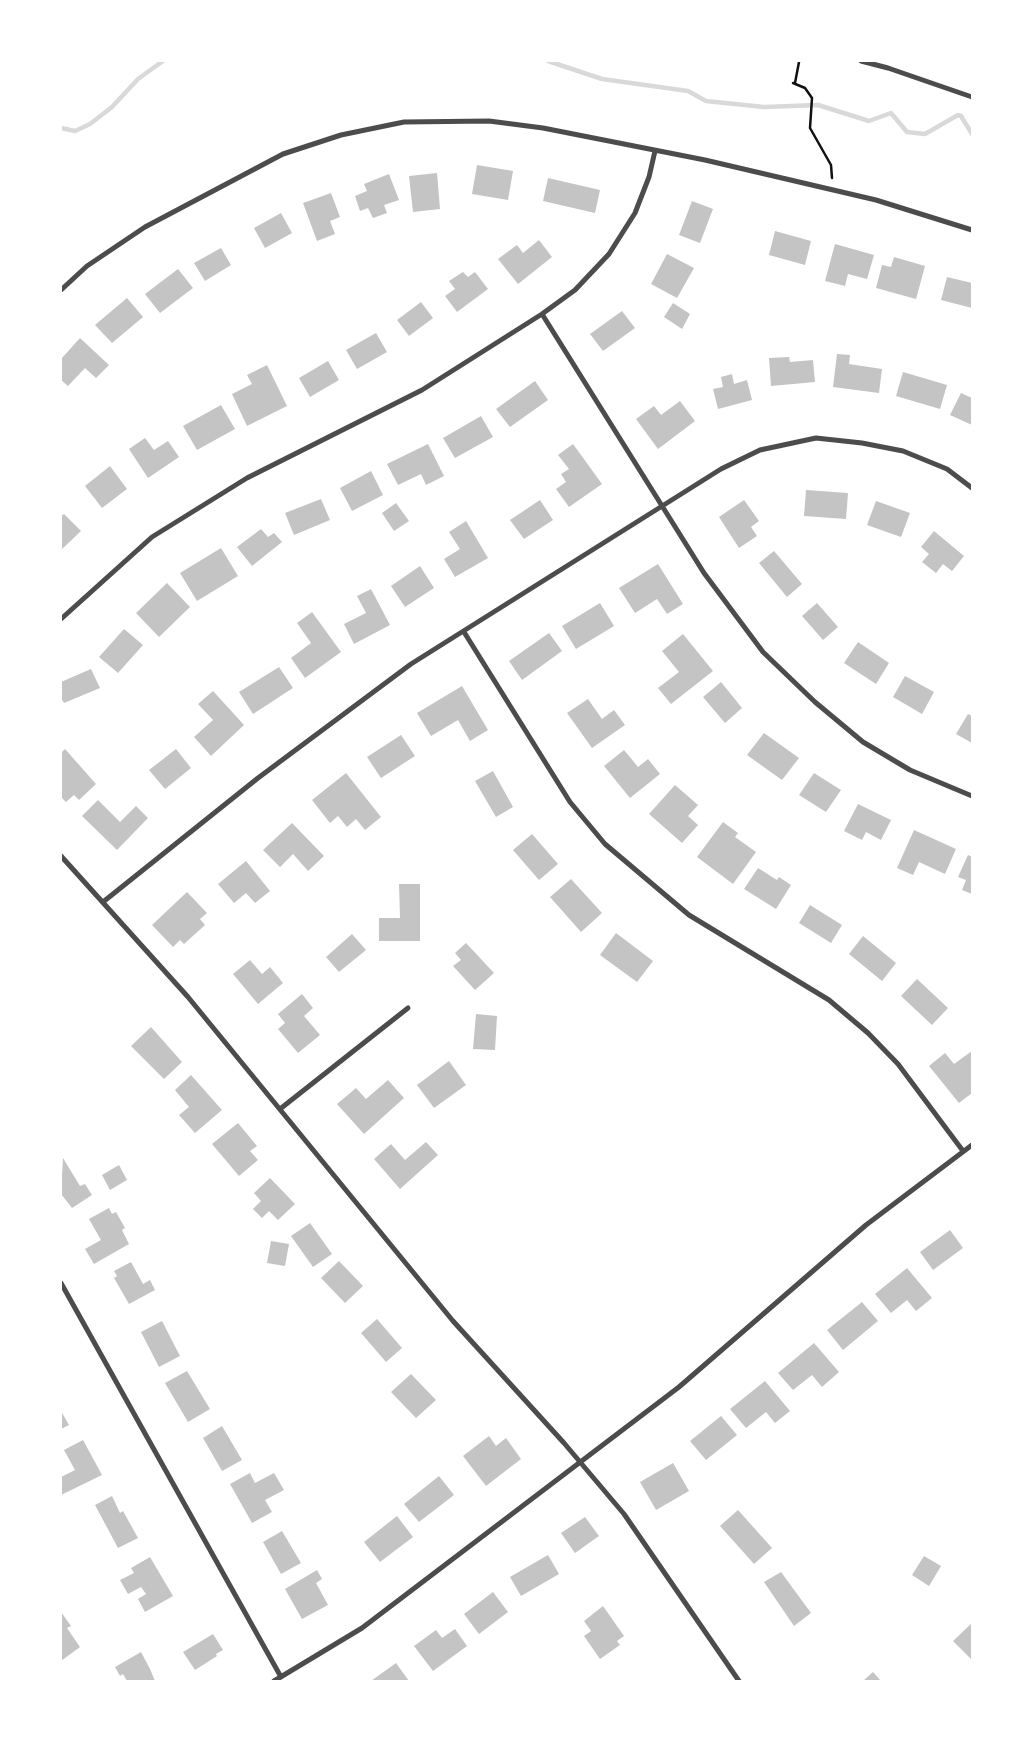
<!DOCTYPE html>
<html>
<head>
<meta charset="utf-8">
<style>
  body { margin:0 }
  #map { position:relative; width:1033px; height:1742px; overflow:hidden; background:#fff; font-family:"Roboto Serif",serif }
  canvas { display:block }
  .frame { position:absolute; inset:0; border:62px solid #fff; pointer-events:none }
</style>
</head>
<body>
<div id="map">
<canvas width="1033" height="1742"></canvas>
<div class="frame"></div>
</div>
<script>
const c = document.querySelector('canvas').getContext('2d');
c.lineJoin = 'round';
const shape = rows => new Path2D(rows.map(r => 'M' + r).join(''));
function trace(path, color, width, dash) { c.strokeStyle = color; c.lineWidth = width; c.lineCap = dash ? 'butt' : 'round'; c.setLineDash(dash || []); c.stroke(path); }
function fillPath(path, color) { c.fillStyle = color; c.fill(path, 'evenodd'); }
const stream = shape([
  [548,61,602,79,688,91,706,101,764,107,818,105,869,121,891,113,907,132,925,134,958,115,961,116,972,134],
  [61,128,75,131,90,124,112,107,138,79,163,61]
]);
const building = shape([
  [477,165,513,171,508,200,472,194],
  [437,173,440,209,413,212,409,176],
  [389,174,399,200,384,205,387,213,373,218,368,208,360,211,355,196,367,191,364,184],
  [548,178,600,190,595,213,543,201],
  [331,193,340,217,330,221,335,234,317,241,303,203],
  [692,201,713,209,700,243,679,235],
  [281,213,292,233,265,248,254,228],
  [775,231,811,241,805,265,769,255],
  [539,240,552,257,518,284,498,259,517,245,523,253],
  [835,244,874,255,867,279,848,274,845,286,825,281],
  [221,248,231,265,205,281,194,263],
  [667,254,694,268,677,298,651,284],
  [894,257,925,266,916,299,876,288,882,265,891,267],
  [178,269,193,288,160,313,145,294],
  [463,272,468,277,475,272,488,289,457,312,445,296,455,289,449,281],
  [947,277,972,283,972,308,941,300],
  [127,298,143,317,112,343,95,325],
  [421,302,433,318,409,336,397,320],
  [673,303,690,314,682,329,664,317],
  [622,311,635,328,603,351,590,334],
  [376,333,387,352,357,369,346,350],
  [80,338,109,365,96,378,85,368,68,386,61,380,61,359],
  [837,354,850,355,849,364,882,369,879,393,833,387],
  [789,357,790,362,813,360,815,382,771,386,769,358],
  [328,361,339,380,310,397,299,378],
  [267,365,287,406,247,426,232,394,252,384,247,375],
  [903,372,947,385,940,409,896,396],
  [732,374,734,384,747,380,752,400,718,409,713,389,723,387,721,377],
  [535,381,548,400,510,427,496,409],
  [961,393,972,398,972,425,950,415],
  [680,401,695,421,658,449,636,419,654,406,661,415],
  [221,405,235,429,197,450,183,426],
  [481,416,493,437,455,458,443,438],
  [145,438,154,450,168,441,179,457,148,478,129,449],
  [428,444,444,476,426,485,421,474,398,485,387,464],
  [573,444,602,484,569,507,556,489,566,482,561,474,569,469,558,455],
  [110,466,127,489,102,508,85,486],
  [371,471,383,495,352,511,340,488],
  [806,490,848,493,846,519,804,516],
  [321,499,330,520,294,535,285,513],
  [540,500,553,520,524,539,510,520],
  [744,500,759,521,751,527,757,536,739,548,719,517],
  [876,501,910,513,901,537,867,525],
  [396,503,409,521,394,531,382,513],
  [64,514,81,531,61,550,61,516],
  [466,521,488,558,455,577,444,559,460,549,449,532],
  [261,529,268,537,274,533,282,542,252,566,237,547],
  [934,531,964,556,952,571,943,564,936,573,922,562,929,554,921,547],
  [221,548,238,576,197,601,180,573],
  [774,551,802,584,787,597,759,563],
  [658,564,683,604,667,614,657,599,635,613,619,588],
  [420,566,434,588,405,607,391,586],
  [167,583,190,607,159,637,136,613],
  [371,589,390,625,354,644,344,624,366,613,357,596],
  [600,603,614,626,576,649,562,626],
  [817,603,838,627,823,640,802,616],
  [312,612,341,652,305,678,291,658,311,643,297,623],
  [124,629,143,645,118,673,99,657],
  [549,633,562,651,522,680,509,661],
  [683,634,713,671,671,704,658,688,679,672,662,651],
  [858,642,889,663,876,684,844,663],
  [279,667,293,688,253,714,239,692],
  [91,669,100,688,64,703,61,698,61,682],
  [905,676,934,692,922,714,893,697],
  [721,682,742,708,725,723,703,697],
  [462,686,488,730,470,741,458,720,431,736,417,713],
  [213,691,244,725,211,756,194,737,213,720,198,704],
  [588,699,602,719,614,710,625,725,592,748,567,713],
  [968,714,972,716,972,743,956,734],
  [764,733,799,758,782,780,747,755],
  [401,735,415,756,381,778,367,757],
  [65,749,96,784,79,800,74,795,66,802,61,797,61,753],
  [176,749,191,768,165,789,149,770],
  [624,750,638,767,648,759,660,774,630,798,604,766],
  [493,771,513,807,496,817,475,781],
  [346,773,381,817,365,830,356,819,347,827,338,816,330,823,312,800],
  [814,773,841,790,826,812,799,795],
  [675,785,698,805,688,816,698,825,682,843,649,814],
  [98,800,120,822,136,806,148,818,117,850,82,816],
  [858,804,891,820,881,840,866,832,862,840,844,831],
  [723,822,738,833,735,837,756,852,733,884,697,857],
  [292,823,324,856,308,871,293,854,280,867,263,850],
  [914,830,956,849,945,874,919,862,913,875,897,868],
  [532,834,558,864,539,880,513,850],
  [968,855,972,857,972,894,962,890,966,880,958,877],
  [246,861,270,891,255,903,246,893,234,903,218,884],
  [758,868,777,880,779,877,791,885,776,909,744,889],
  [571,879,602,913,581,932,550,897],
  [399,884,420,884,420,941,379,941,379,918,400,918],
  [187,892,207,913,200,919,205,925,184,944,180,940,173,947,152,925],
  [810,905,842,925,831,943,799,923],
  [616,933,653,961,637,982,600,955],
  [352,934,366,950,339,972,326,957],
  [863,936,896,963,882,981,849,954],
  [466,943,494,973,475,990,453,966,461,960,455,953],
  [250,960,262,974,270,967,283,983,258,1004,233,974],
  [917,979,948,1008,932,1025,901,996],
  [302,994,313,1008,304,1016,320,1035,298,1053,278,1029,285,1023,278,1014],
  [476,1014,497,1016,495,1050,473,1049],
  [151,1027,182,1062,164,1079,131,1046],
  [972,1051,972,1093,959,1103,929,1066,945,1053,954,1064],
  [449,1061,466,1085,434,1108,417,1085],
  [191,1075,222,1110,195,1133,179,1115,189,1107,175,1090],
  [388,1080,404,1098,364,1134,337,1104,356,1088,366,1099],
  [238,1123,257,1146,250,1151,258,1160,239,1176,212,1144],
  [426,1142,438,1155,400,1189,374,1159,391,1144,405,1160],
  [63,1158,80,1186,85,1184,92,1195,72,1208,61,1194],
  [119,1165,127,1180,110,1190,102,1175],
  [270,1178,295,1204,278,1220,269,1211,262,1218,253,1209,261,1201,254,1193],
  [109,1208,112,1214,116,1212,125,1228,122,1230,129,1244,94,1264,85,1249,101,1240,89,1219],
  [310,1223,332,1254,313,1267,291,1236],
  [950,1230,963,1248,933,1270,920,1252],
  [271,1241,289,1244,285,1266,267,1263],
  [339,1261,363,1286,345,1303,321,1278],
  [131,1262,143,1284,150,1280,155,1290,129,1304,114,1278,117,1276,114,1271],
  [907,1268,932,1298,916,1311,907,1300,891,1313,875,1294],
  [862,1302,878,1321,843,1350,827,1330],
  [377,1319,402,1348,386,1362,361,1333],
  [162,1321,180,1356,159,1367,141,1332],
  [814,1343,839,1372,822,1387,812,1375,793,1390,778,1373],
  [187,1371,210,1409,188,1422,165,1383],
  [411,1374,436,1400,416,1418,391,1392],
  [765,1381,790,1411,775,1423,766,1412,746,1428,730,1409],
  [61,1411,69,1425,61,1429],
  [721,1416,737,1435,706,1460,690,1441],
  [222,1426,242,1460,222,1471,203,1438],
  [489,1436,496,1446,506,1438,521,1459,486,1486,463,1456],
  [83,1440,102,1475,61,1495,61,1477,75,1470,64,1450],
  [673,1463,689,1491,656,1510,640,1482],
  [250,1473,255,1483,274,1473,284,1490,265,1500,272,1512,252,1523,230,1484],
  [439,1476,454,1495,419,1522,404,1504],
  [112,1496,120,1513,123,1511,138,1538,118,1548,95,1505],
  [738,1510,772,1548,754,1564,720,1526],
  [397,1516,413,1537,380,1562,364,1542],
  [585,1517,599,1536,575,1553,561,1533],
  [282,1531,301,1563,281,1574,263,1542],
  [548,1555,559,1574,521,1596,510,1577],
  [924,1556,941,1566,929,1586,912,1575],
  [150,1557,173,1596,145,1612,138,1599,146,1594,141,1587,128,1594,120,1580,134,1573,131,1568],
  [317,1570,322,1579,316,1583,328,1605,302,1619,285,1589],
  [781,1572,811,1613,794,1626,764,1582],
  [493,1592,508,1612,479,1634,464,1614],
  [603,1606,624,1636,617,1641,620,1645,600,1659,584,1636,591,1631,584,1621],
  [61,1612,71,1626,67,1628,80,1647,61,1661],
  [972,1623,972,1660,953,1641],
  [455,1629,467,1646,433,1671,414,1646,436,1630,442,1638],
  [213,1634,223,1650,216,1654,217,1656,195,1670,183,1652],
  [141,1652,150,1669,155,1681,127,1681,123,1674,120,1676,115,1667],
  [396,1663,409,1681,371,1681],
  [873,1672,881,1681,863,1681]
]);
const path = shape([
  [793,83,805,88,812,98,810,128,831,165,832,178],
  [795,83,799,62]
]);
const minor = shape([
  [861,61,888,68,972,97],
  [61,290,87,266,145,227,283,154,341,135,404,122,489,121,543,128,705,160,876,200,972,230],
  [542,314,704,573,763,652,815,702,863,742,910,770,972,796],
  [61,619,152,537,247,478,422,390,542,314,575,290,609,254,635,213,649,177,655,151],
  [464,632,570,802,605,844,689,915,829,1000,868,1033,898,1064,963,1151],
  [61,856,188,997,453,1321,564,1443,624,1514,739,1681],
  [103,902,258,778,411,664,721,469,760,450,816,438,862,443,903,451,947,469,972,488],
  [280,1109,408,1008],
  [61,1283,281,1677],
  [274,1681,362,1628,679,1387,866,1225,972,1145]
]);
trace(stream, '#d9d9d9', 4.5);
fillPath(building, '#c4c4c4');
trace(path, '#111', 2.5);
trace(minor, '#4c4c4c', 5);
</script>
</body>
</html>
